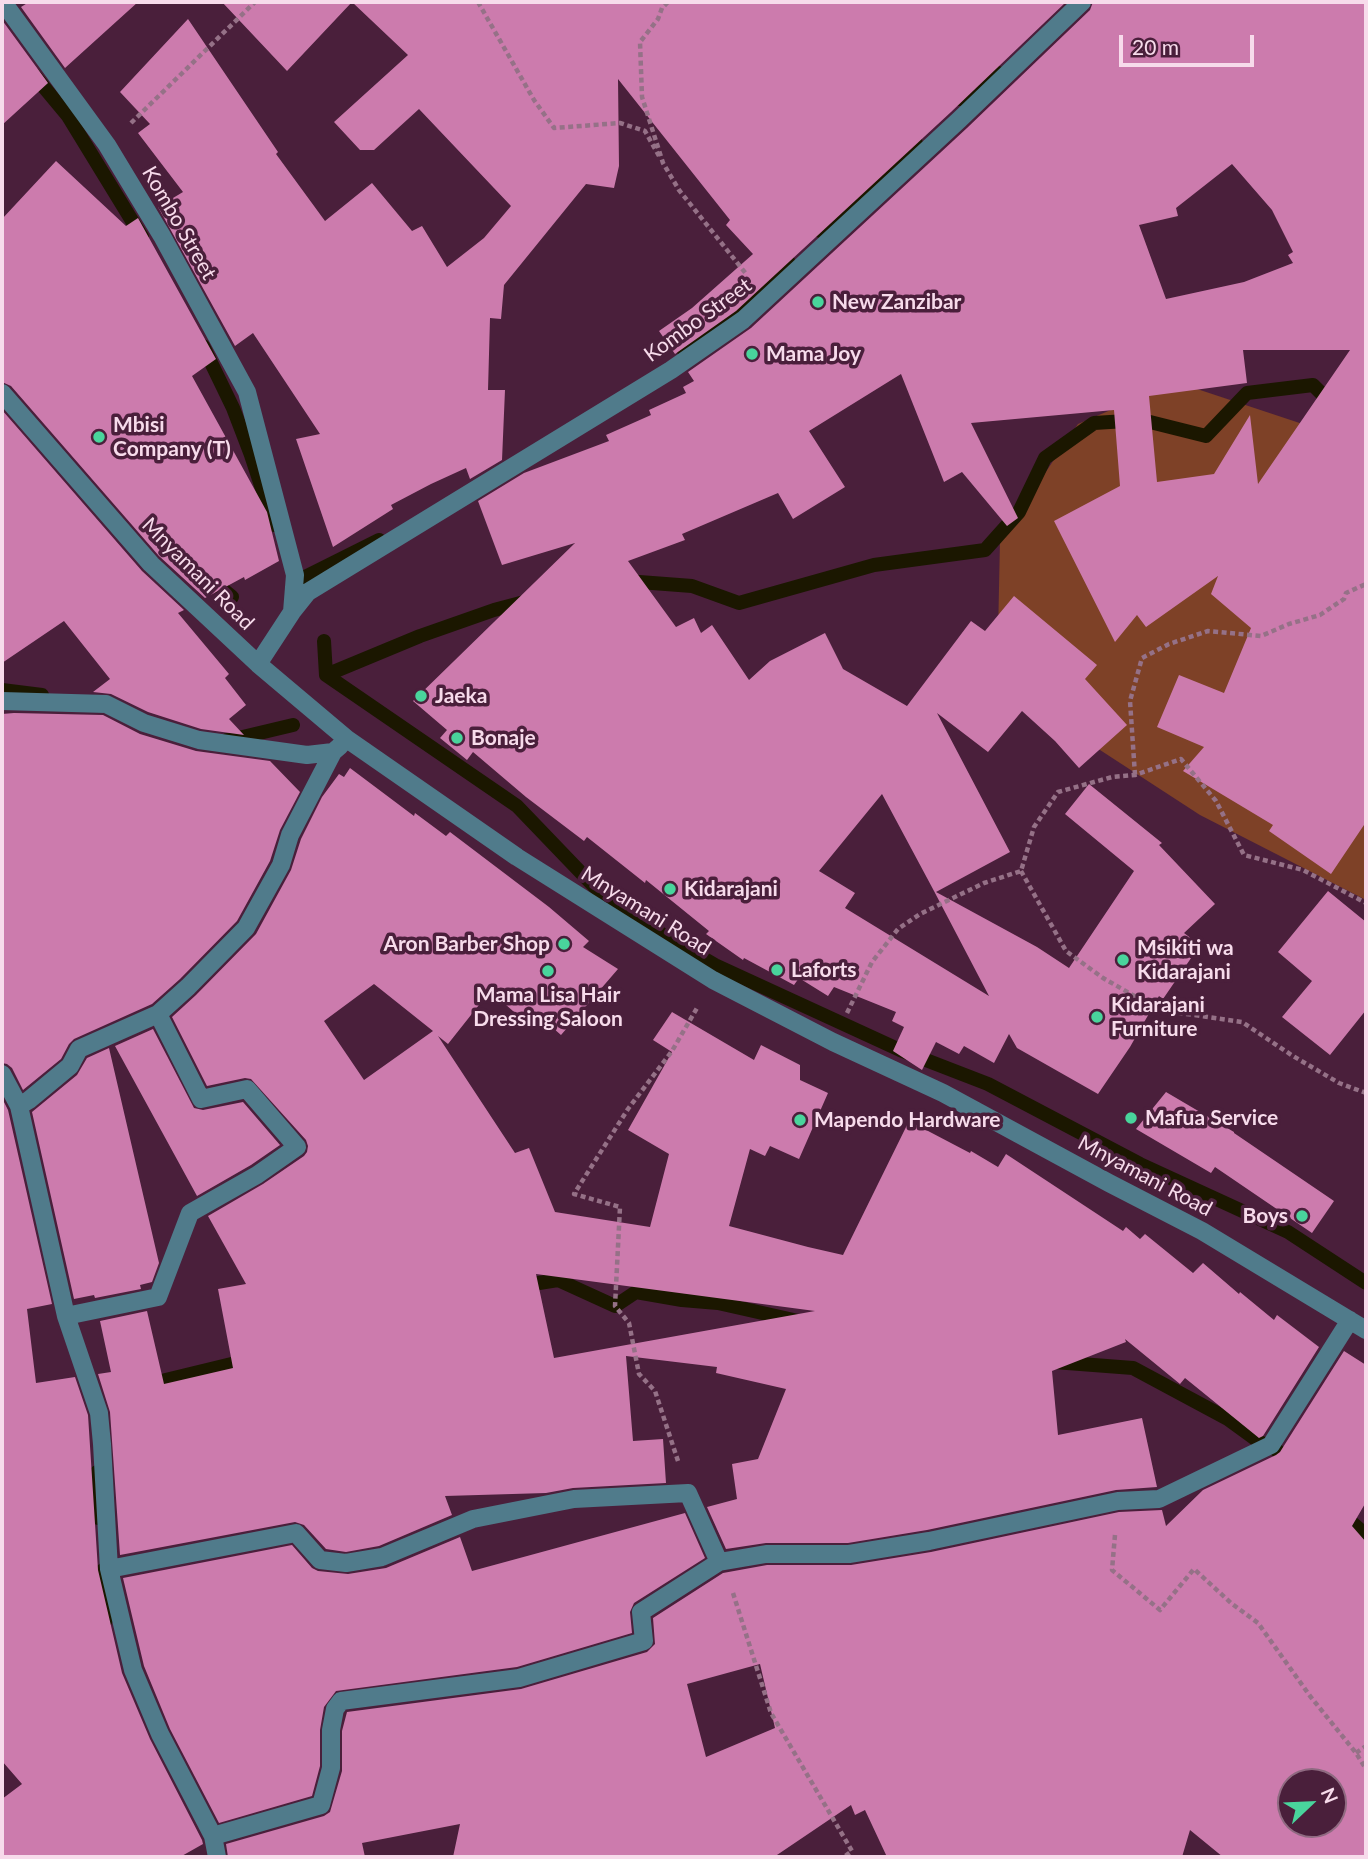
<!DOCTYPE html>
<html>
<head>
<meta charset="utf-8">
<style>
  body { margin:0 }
  #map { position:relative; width:1368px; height:1859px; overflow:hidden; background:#4a1f3b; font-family:Lato,sans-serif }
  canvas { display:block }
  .frame { position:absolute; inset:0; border:4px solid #f7dbeb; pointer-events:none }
  .north { position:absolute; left:1277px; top:1768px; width:70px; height:70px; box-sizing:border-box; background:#4a1f3b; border:2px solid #8f6a81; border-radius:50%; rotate:67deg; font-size:19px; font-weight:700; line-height:28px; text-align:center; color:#f7dbeb }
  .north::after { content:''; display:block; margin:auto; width:24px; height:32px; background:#49d49c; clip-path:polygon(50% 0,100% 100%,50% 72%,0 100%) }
  .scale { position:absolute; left:1119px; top:35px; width:135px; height:32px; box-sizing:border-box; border:4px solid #f7dbeb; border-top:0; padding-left:9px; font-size:21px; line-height:24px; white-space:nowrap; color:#f7dbeb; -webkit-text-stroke:5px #4a1f3b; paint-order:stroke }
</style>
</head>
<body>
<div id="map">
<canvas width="1368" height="1859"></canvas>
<div class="frame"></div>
<div class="north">N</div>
<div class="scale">20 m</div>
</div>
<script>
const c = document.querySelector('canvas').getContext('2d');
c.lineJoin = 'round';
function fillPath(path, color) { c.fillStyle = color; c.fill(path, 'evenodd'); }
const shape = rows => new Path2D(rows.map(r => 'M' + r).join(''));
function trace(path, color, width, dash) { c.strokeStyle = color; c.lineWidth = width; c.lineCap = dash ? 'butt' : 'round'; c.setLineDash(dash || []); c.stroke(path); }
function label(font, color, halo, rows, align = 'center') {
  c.font = font + ' Lato,sans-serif'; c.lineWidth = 7; c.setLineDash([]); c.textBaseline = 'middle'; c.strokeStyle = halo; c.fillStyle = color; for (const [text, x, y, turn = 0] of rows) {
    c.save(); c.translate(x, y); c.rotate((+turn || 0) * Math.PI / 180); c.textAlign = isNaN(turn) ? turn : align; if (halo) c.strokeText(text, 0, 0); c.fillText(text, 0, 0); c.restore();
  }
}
const green = shape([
  [1176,382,1366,445,1366,900,1200,815,997,683,1000,540,1078,424]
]);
const stream = shape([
  [33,74,68,116,142,237],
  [960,99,981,86,998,73],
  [820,231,841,215,916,143],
  [203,346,233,408,251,455,274,525],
  [684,351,731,316,773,278,788,261],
  [209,578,232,597],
  [299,580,379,540],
  [626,581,692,586,739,603,874,565,985,550,1019,512,1045,458,1094,423,1142,420,1206,436,1247,393,1313,385,1333,405],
  [324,641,326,675],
  [326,675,517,806,612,905,715,965,900,1050,988,1084,1140,1164,1288,1232,1366,1283],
  [326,675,420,636,494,610,528,601],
  [2,690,42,695],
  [227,740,230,740,293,725],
  [520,1286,558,1280,615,1306,636,1292,682,1300,718,1303,798,1321],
  [1054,1362,1133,1368,1228,1419,1261,1443,1271,1445,1292,1464],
  [145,1385,248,1360],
  [97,1472,96,1494,98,1518],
  [1341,1513,1366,1535],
  [103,1570,106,1620]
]);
const building = shape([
  [29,2,138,2,65,68,21,7],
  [222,2,1066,2,951,112,736,311,675,354,659,331,692,308,753,254,726,225,730,220,618,79,619,166,614,188,586,184,504,285,501,319,490,318,488,390,505,390,502,460,470,479,466,468,431,484,391,505,393,509,333,547,296,439,320,434,253,333,235,346,158,207,183,192,138,133,150,124,120,92,188,19,278,152,276,154,325,221,372,183,412,231,422,226,447,267,484,238,511,206,419,109,374,150,360,150,334,122,408,55,352,2,287,71],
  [1093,2,1366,2,1366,822,1331,874,1269,831,1273,825,1183,771,1204,747,1157,727,1179,675,1224,693,1251,628,1211,594,1218,576,1146,627,1137,615,1115,642,1054,521,1120,486,1114,410,971,423,1018,518,1007,526,962,472,944,482,901,374,809,431,845,487,793,519,778,493,682,534,685,540,628,561,676,627,694,618,701,633,712,625,749,680,770,661,825,633,843,669,907,706,971,621,985,631,1014,596,1097,665,1085,679,1127,725,1079,768,1055,741,1022,711,988,752,937,713,1010,852,936,892,1037,947,1069,968,1134,871,1065,814,1089,784,1162,843,1159,845,1215,904,1184,933,1200,945,1163,999,1159,996,1130,1047,1098,1094,1017,1048,1009,1034,994,1063,964,1046,959,1054,936,1042,922,1070,893,1051,904,1027,892,1021,896,1012,834,987,828,996,799,978,794,985,744,958,743,960,706,934,709,931,646,880,645,883,587,837,584,841,526,797,473,752,467,760,440,738,447,730,413,701,575,543,502,565,478,501,524,473,609,441,606,435,651,415,649,410,686,393,683,387,694,381,688,372,751,328,967,128,1090,10],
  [1232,164,1272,210,1293,252,1288,255,1293,263,1244,282,1166,299,1139,225,1178,216,1176,208],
  [1243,350,1350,350,1258,484,1250,415,1214,474,1157,482,1149,396,1247,383],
  [882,794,934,891,989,996,845,908,855,893,819,871],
  [2,20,48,83,2,125],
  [56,161,126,226,138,218,216,359,192,376,267,512,279,561,245,580,244,577,205,598,159,556,11,386,2,382,2,219],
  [2,410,142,571,184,610,178,613,229,674,225,678,246,705,229,719,244,735,201,729,148,712,111,694,93,692,110,679,64,621,2,663],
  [14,713,103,715,140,734,196,751,270,761,300,792,280,830,270,861,237,921,180,979,152,1004,74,1039,69,1044,61,1059,23,1090,12,1068,7,1064,2,1063,2,714],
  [350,768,414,816,415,813,446,836,450,832,549,907,589,941,583,947,618,969,561,1035,530,1008,521,1018,490,991,448,1044,438,1036,515,1153,529,1148,555,1212,650,1227,669,1154,628,1130,672,1052,653,1040,672,1012,754,1060,761,1045,800,1065,800,1080,828,1093,799,1159,770,1146,765,1156,750,1149,729,1226,808,1247,843,1255,909,1121,970,1153,971,1151,998,1167,1006,1154,1123,1231,1126,1227,1140,1239,1145,1234,1193,1273,1203,1263,1239,1294,1240,1292,1274,1320,1277,1315,1319,1347,1263,1436,1257,1439,1259,1438,1185,1378,1180,1384,1125,1339,1126,1342,1052,1371,1058,1435,1142,1418,1157,1487,1116,1490,927,1530,848,1543,766,1543,726,1549,707,1507,737,1499,732,1464,758,1459,786,1389,716,1373,717,1367,626,1356,633,1441,663,1439,666,1483,573,1488,546,1493,445,1496,452,1515,379,1546,346,1552,326,1549,304,1525,295,1522,120,1555,110,1412,98,1374,111,1372,100,1321,147,1311,164,1384,233,1368,218,1289,246,1284,208,1216,263,1184,304,1156,307,1152,308,1146,306,1140,251,1079,245,1078,207,1086,172,1017,196,995,256,934,291,870,301,839,322,797,339,774,344,777],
  [374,984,433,1031,364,1080,324,1021],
  [536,1274,815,1311,554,1358],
  [1328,891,1366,922,1366,1010,1330,1055,1282,1017,1312,981,1278,952],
  [153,1029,194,1108,203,1110,243,1102,280,1145,251,1165,197,1196,115,1046],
  [109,1048,159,1263,152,1282,140,1285,141,1289,95,1298,94,1295,74,1299,32,1112,77,1075,87,1058],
  [1166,1092,1234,1132,1234,1133,1334,1201,1312,1233,1215,1167,1211,1173,1136,1129],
  [2,1098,8,1110,52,1304,27,1309,36,1383,75,1377,88,1415,98,1570,122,1673,150,1739,202,1840,203,1844,180,1857,2,1857,2,1799,22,1784,2,1761],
  [1344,1351,1366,1365,1366,1502,1352,1526,1366,1542,1366,1857,1223,1857,1190,1830,1182,1857,887,1857,865,1810,855,1815,851,1805,774,1857,453,1857,460,1824,362,1843,365,1857,228,1857,226,1844,324,1816,330,1812,342,1771,342,1731,347,1712,521,1689,647,1652,655,1644,653,1618,723,1573,767,1565,851,1565,931,1552,1119,1512,1162,1510,1166,1526,1203,1490,1276,1455,1280,1452],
  [760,1664,775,1728,706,1757,687,1684],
  [1291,1782,1333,1782,1333,1824,1291,1824],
  [685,1513,705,1558,634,1603,630,1612,632,1633,517,1667,336,1691,324,1707,320,1730,320,1766,312,1796,219,1823,170,1729,144,1666,123,1578,292,1545,312,1568,318,1571,348,1574,386,1568,460,1537,472,1571]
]);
const path = shape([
  [478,2,534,100,554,128,620,123,645,131,659,156],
  [668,2,662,8,658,19,640,42,642,97,663,163,679,190,747,275],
  [131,123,255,2],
  [1135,775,1130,701,1142,658,1169,644,1208,631,1261,636,1289,624,1320,615,1344,599,1346,593,1366,584],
  [1021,871,1066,951,1103,978,1159,1010,1242,1022,1293,1056,1339,1083,1366,1093],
  [847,1013,872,962,898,929,920,914,984,883,1021,871,1034,827,1058,792,1112,777,1135,775,1181,759,1216,801,1244,855,1303,870,1366,903],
  [678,1461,655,1391,639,1374,629,1323,615,1306,620,1207,574,1194,628,1109,672,1051,697,1008],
  [1115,1535,1112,1570,1160,1610,1194,1569,1231,1603,1258,1623,1310,1696,1356,1753,1366,1769],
  [733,1593,771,1713,852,1851,844,1857],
  [1356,1753,1366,1746]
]);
const minor = shape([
  [3,2,107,145,162,236,247,392,295,575,292,612,258,664],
  [2,393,151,564,258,664,347,739,517,857,713,980,833,1042,943,1093,1109,1183,1202,1231,1366,1330],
  [292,612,308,592,671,370,743,320,959,120,1082,2],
  [2,701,106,704,144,723,199,740,307,755,333,752,340,746],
  [2,1074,19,1106,66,1316,99,1413,102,1444,109,1569,133,1670,160,1734,213,1836,217,1857],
  [19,1106,29,1100,70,1066,79,1049,158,1014],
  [66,1316,158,1297,190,1213,257,1175,297,1147,247,1089,201,1099,158,1014,188,987,246,928,281,865,290,835,333,752],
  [109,1569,296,1533,320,1560,346,1563,382,1557,473,1519,574,1499,688,1493,719,1562,766,1554,849,1554,929,1541,1118,1501,1159,1499,1271,1445,1350,1320],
  [213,1836,321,1805,331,1768,331,1730,335,1709,341,1701,519,1678,644,1641,641,1612,719,1562]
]);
const markers = [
  [818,302,7,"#49d49c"],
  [752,354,7,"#49d49c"],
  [99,437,7,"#49d49c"],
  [421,696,7,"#49d49c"],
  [457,738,7,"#49d49c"],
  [670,889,7,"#49d49c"],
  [564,944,7,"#49d49c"],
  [1123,960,7,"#49d49c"],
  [777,970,7,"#49d49c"],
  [548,971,7,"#49d49c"],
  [1097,1017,7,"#49d49c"],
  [1131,1118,7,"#49d49c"],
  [800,1120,7,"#49d49c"],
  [1302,1216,7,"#49d49c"]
];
const streetNames = [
  ["Kombo Street",179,223,60],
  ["Kombo Street",698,320,-36],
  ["Mnyamani Road",198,574,45],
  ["Mnyamani Road",646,911,32],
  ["Mnyamani Road",1145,1176,28]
];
const poiNames = [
  ["New Zanzibar",832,302],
  ["Mama Joy",766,354],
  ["Mbisi",113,425],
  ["Company (T)",113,449],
  ["Jaeka",435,696],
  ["Bonaje",471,738],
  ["Kidarajani",684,889],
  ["Aron Barber Shop",550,944,"right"],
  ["Msikiti wa",1137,948],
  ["Kidarajani",1137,972],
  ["Laforts",791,970],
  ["Mama Lisa Hair",548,995,"center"],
  ["Dressing Saloon",548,1019,"center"],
  ["Kidarajani",1111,1005],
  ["Furniture",1111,1029],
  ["Mafua Service",1145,1118],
  ["Mapendo Hardware",814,1120],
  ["Boys",1288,1216,"right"]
];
fillPath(green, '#7e4127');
trace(stream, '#1b1700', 14);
fillPath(building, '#cc7bad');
trace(path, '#957187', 4.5, [5, 3.5]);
trace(minor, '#507b8b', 18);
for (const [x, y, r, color] of markers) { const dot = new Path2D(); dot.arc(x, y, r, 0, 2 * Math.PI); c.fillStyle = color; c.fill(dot); trace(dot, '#4a1f3b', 2.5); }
label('21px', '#f7dbeb', '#4a1f3b', streetNames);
label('bold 21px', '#f7dbeb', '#4a1f3b', poiNames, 'left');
</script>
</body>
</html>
